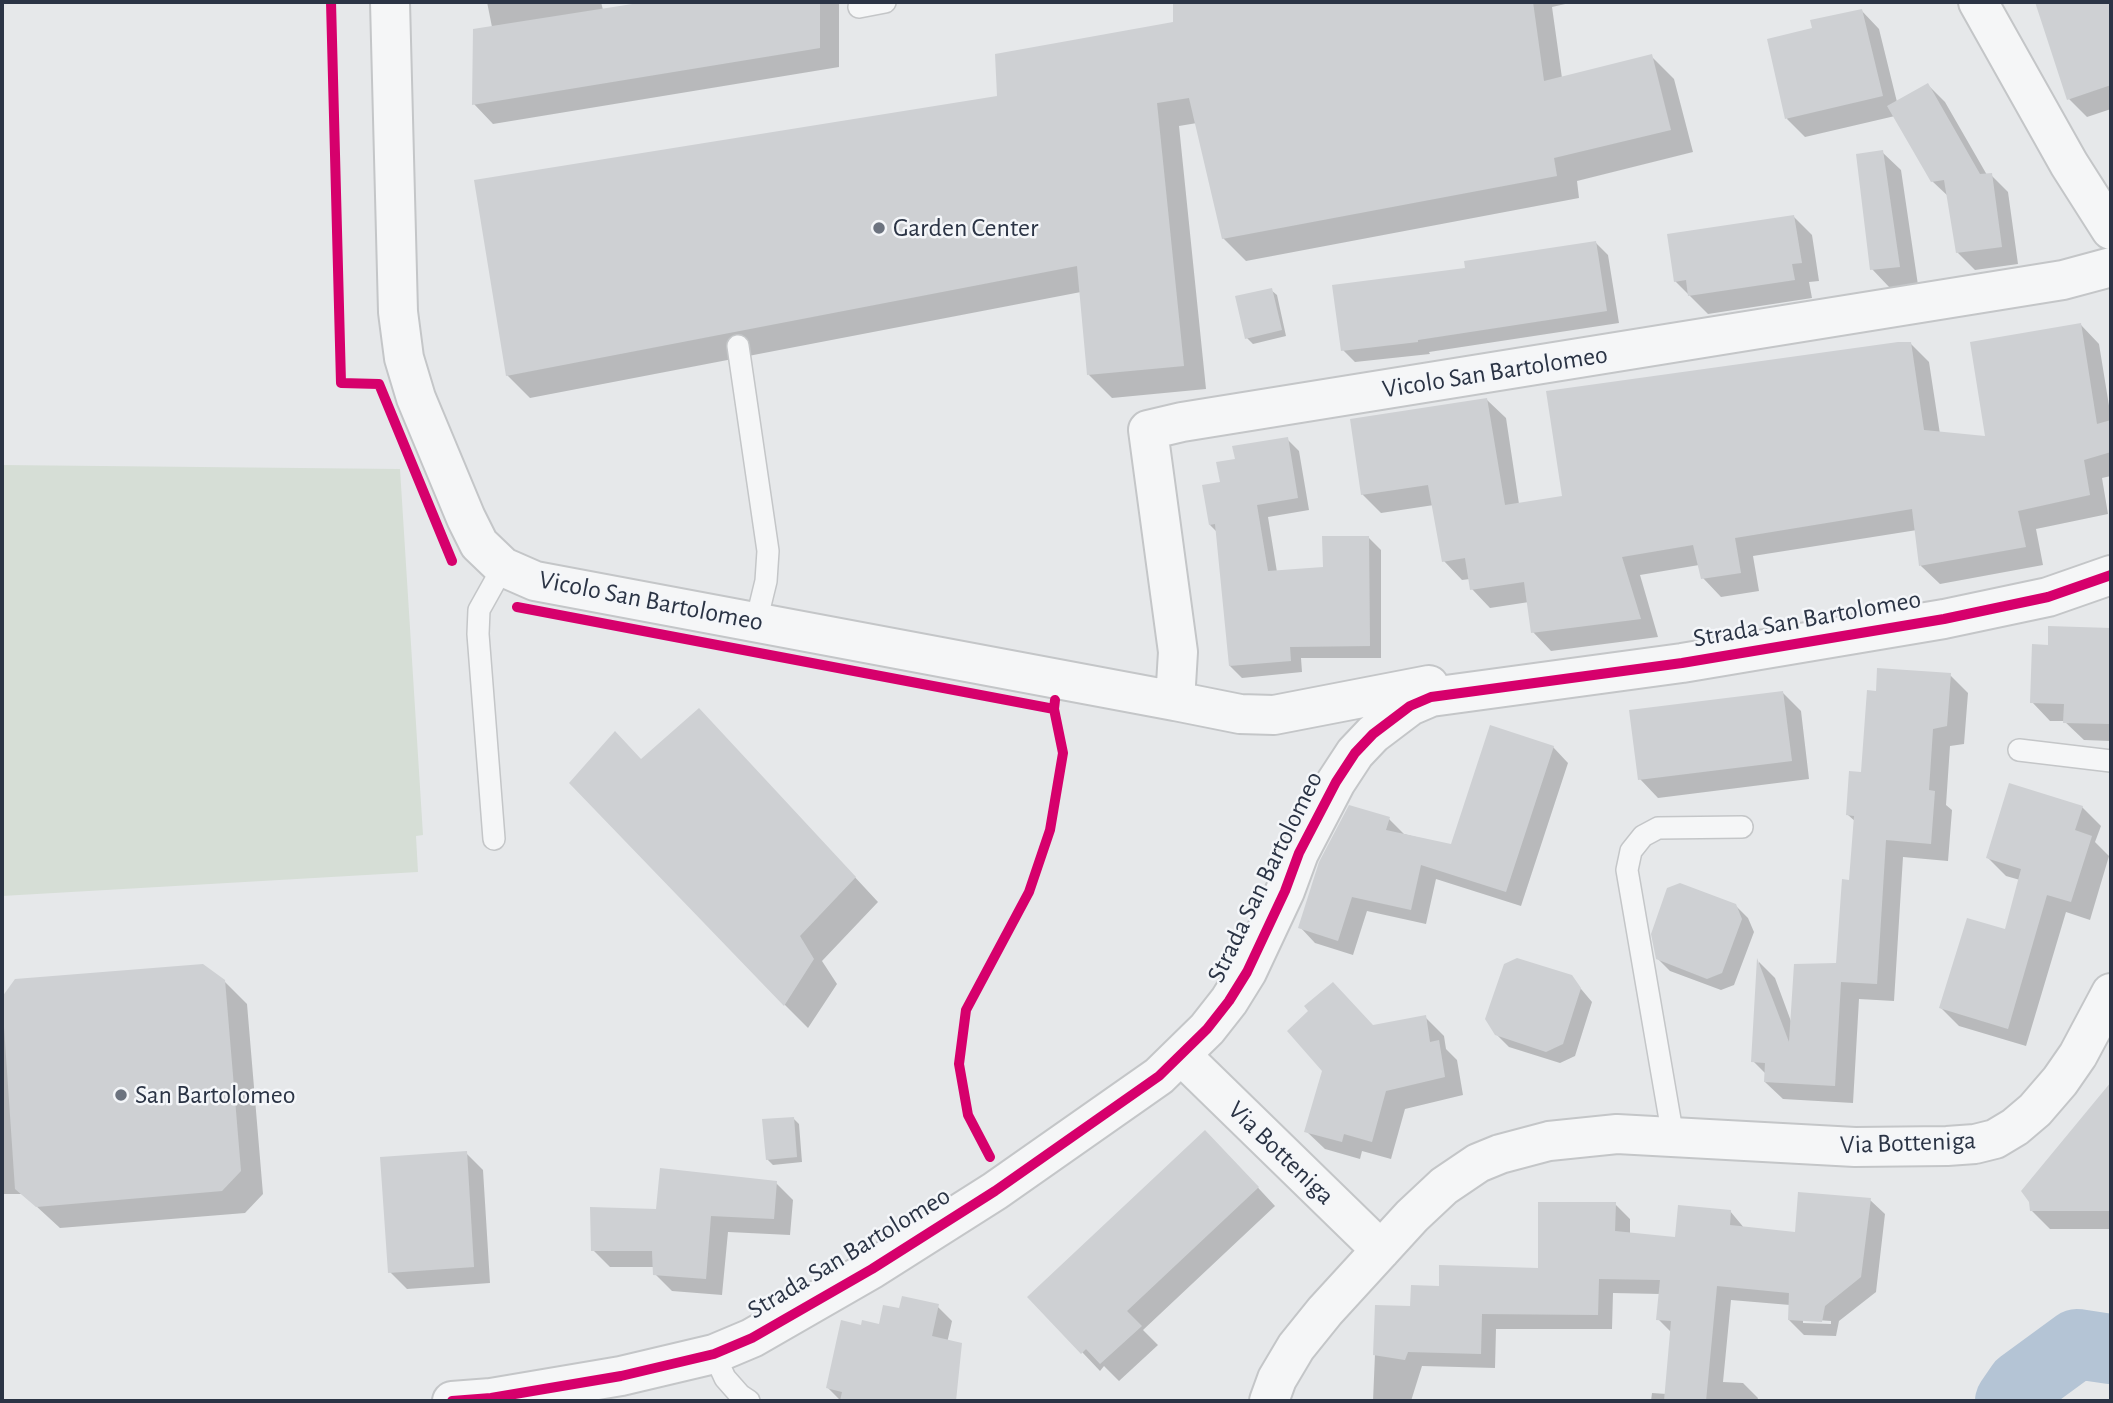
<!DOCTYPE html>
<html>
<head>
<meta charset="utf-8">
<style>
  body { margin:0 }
  #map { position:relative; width:2113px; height:1403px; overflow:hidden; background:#e6e8ea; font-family:"Alegreya Sans",sans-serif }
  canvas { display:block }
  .frame { position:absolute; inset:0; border:4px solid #2b3445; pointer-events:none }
</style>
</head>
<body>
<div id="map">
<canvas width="2113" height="1403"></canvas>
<div class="frame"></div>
</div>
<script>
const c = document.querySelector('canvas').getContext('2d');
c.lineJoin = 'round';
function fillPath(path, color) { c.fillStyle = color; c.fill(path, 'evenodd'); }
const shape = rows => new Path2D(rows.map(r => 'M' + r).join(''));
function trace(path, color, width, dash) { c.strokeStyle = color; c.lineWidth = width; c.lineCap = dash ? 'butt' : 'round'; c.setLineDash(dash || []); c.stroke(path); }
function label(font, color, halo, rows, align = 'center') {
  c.font = font + ' "Alegreya Sans",sans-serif'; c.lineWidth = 5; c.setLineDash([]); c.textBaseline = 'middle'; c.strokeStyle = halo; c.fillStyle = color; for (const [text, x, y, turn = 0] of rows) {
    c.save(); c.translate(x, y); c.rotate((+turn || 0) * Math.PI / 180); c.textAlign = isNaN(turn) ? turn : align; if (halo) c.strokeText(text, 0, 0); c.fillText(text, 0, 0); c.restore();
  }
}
const green = shape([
  [2,465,400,469,423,835,416,836,418,872,2,896]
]);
const shadow = shape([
  [487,2,601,2,603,10,657,2,839,2,839,67,493,124,474,104,492,27],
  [1175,2,1574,2,1552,7,1562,78,1651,56,1674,79,1693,152,1577,181,1579,198,1246,261,1223,238,1197,123,1179,126,1206,389,1112,398,1089,375,1081,292,530,398,507,375,999,97,1175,24],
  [2036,2,2111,2,2111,109,2087,117,2069,99],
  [1861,10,1879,29,1897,102,1928,85,1945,102,1987,175,1991,175,2008,192,2018,264,1975,270,1957,252,1949,197,1932,181,1895,116,1805,137,1787,119,1814,30],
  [1882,152,1901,170,1918,285,1890,288,1872,269],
  [1794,217,1812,235,1819,281,1809,282,1812,298,1708,314,1675,281],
  [1596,243,1608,255,1619,323,1429,352,1430,354,1355,362,1343,350,1467,269],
  [1271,290,1277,295,1286,336,1253,344,1247,338],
  [2081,325,2099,344,2111,418,2111,476,2102,478,2108,514,2036,529,2043,565,1940,584,1921,566,1917,530,1753,556,1759,591,1721,597,1703,578,1699,565,1640,575,1658,637,1551,651,1533,632,1529,602,1490,608,1472,589,1470,579,1462,580,1444,561,1434,505,1381,513,1362,494,1487,400,1506,418,1519,504,1564,497,1911,344,1929,362,1940,434,1987,438],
  [1287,439,1299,451,1309,510,1268,517,1277,572,1325,568,1369,538,1381,550,1381,658,1301,658,1302,672,1242,678,1230,666,1217,532,1210,525,1222,484,1237,460],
  [2110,630,2111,741,2084,740,2064,721,2050,721,2032,702,2050,647],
  [1950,675,1968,693,1964,744,1950,746,1946,805,1952,810,1948,861,1903,857,1894,1001,1859,999,1853,1103,1783,1099,1765,1082,1766,1074,1753,1061,1759,962,1775,978,1792,1024,1837,965,1851,882,1856,822,1848,815,1863,774,1877,693],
  [1783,693,1801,711,1809,779,1658,798,1640,779],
  [723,735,878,902,822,961,837,984,808,1028,785,1005,642,760],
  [1553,747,1568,763,1521,906,1436,879,1426,924,1367,911,1353,955,1315,943,1300,927,1389,819,1404,834,1452,846],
  [2082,807,2101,826,2095,842,2109,856,2090,920,2066,912,2026,1046,1959,1026,1941,1008,2006,931,2020,880,2006,876,1988,858],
  [1735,905,1748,918,1754,932,1734,985,1721,990,1670,971,1657,958],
  [1571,977,1592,1002,1575,1056,1560,1063,1509,1047,1496,1034],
  [15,980,224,981,247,1004,263,1194,245,1213,60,1228,23,1194,2,1194,2,999],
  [1425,1017,1444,1036,1446,1049,1457,1060,1463,1095,1405,1109,1391,1159,1362,1151,1360,1159,1325,1149,1306,1131],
  [2111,1084,2111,1229,2050,1229,2031,1210,2030,1201,2023,1191],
  [793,1118,799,1124,802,1162,773,1165,767,1159],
  [1223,1150,1275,1206,1143,1330,1158,1345,1119,1381,1104,1366,1100,1371,1030,1297],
  [466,1153,483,1170,490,1283,407,1289,390,1272],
  [776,1183,793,1200,790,1235,728,1232,722,1295,672,1291,655,1274,655,1267,610,1267,593,1250,657,1211],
  [1870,1200,1885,1214,1876,1292,1839,1321,1836,1336,1804,1335,1789,1320,1790,1305,1731,1300,1723,1382,1743,1383,1758,1398,1757,1401,1651,1401,1652,1393,1667,1394,1672,1333,1658,1319,1660,1294,1613,1293,1612,1329,1496,1329,1495,1368,1422,1366,1411,1401,1373,1401,1377,1307,1412,1308,1441,1288,1540,1270,1615,1204,1630,1219,1630,1234,1676,1238,1730,1211,1745,1229,1796,1234],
  [1803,1319,1831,1321,1831,1324,1803,1323],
  [937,1306,952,1321,934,1401,841,1401,828,1388,862,1327,880,1326,901,1310]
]);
const river = shape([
  [2010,1401,2021,1385,2077,1344,2111,1349]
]);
const building = shape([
  [645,2,820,2,820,48,472,105,473,29],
  [1173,2,1533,2,1544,81,1652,54,1671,130,1554,158,1557,176,1222,239,1189,98,1157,103,1184,366,1087,375,1077,266,506,376,474,180,997,96,995,54,1173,22],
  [2035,2,2111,2,2111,85,2067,100],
  [1862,9,1883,96,1785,119,1767,39,1812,28,1810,20],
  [1928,83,1980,174,1992,173,2002,247,1956,253,1944,180,1931,182,1887,106],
  [1883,150,1900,267,1870,270,1856,154],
  [1794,215,1802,263,1792,264,1795,280,1688,296,1686,280,1674,282,1667,234],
  [1596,241,1607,311,1418,340,1418,342,1341,351,1332,285,1465,268,1464,261],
  [1272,288,1282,330,1245,339,1235,296],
  [2081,323,2097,424,2111,420,2111,452,2084,460,2090,495,2018,511,2026,547,1919,566,1912,509,1735,538,1741,573,1701,579,1693,545,1622,557,1641,619,1531,633,1524,582,1470,590,1465,558,1442,562,1428,485,1361,495,1350,419,1487,398,1505,505,1562,496,1546,391,1898,342,1911,342,1924,430,1985,436,1970,342],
  [1288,437,1298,498,1257,505,1268,571,1323,567,1322,536,1369,536,1370,646,1290,647,1291,661,1229,666,1215,524,1209,525,1202,485,1220,482,1216,462,1235,459,1232,446],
  [2048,626,2111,628,2111,724,2063,723,2064,704,2030,703,2032,644,2048,645],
  [1877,668,1951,673,1947,726,1933,729,1929,790,1935,791,1931,844,1886,840,1877,984,1841,982,1835,1086,1764,1082,1765,1063,1751,1062,1757,958,1789,1042,1794,964,1836,963,1842,879,1849,880,1854,816,1846,815,1849,771,1861,772,1867,690,1876,691],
  [1783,691,1792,761,1638,780,1629,710],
  [699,708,856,877,800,936,814,959,784,1006,569,783,615,731,641,759],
  [1490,725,1554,746,1506,892,1421,865,1411,910,1352,897,1338,941,1298,928,1319,862,1349,805,1390,817,1386,830,1451,844],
  [2009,783,2083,806,2075,830,2092,836,2071,902,2047,895,2008,1029,1939,1008,1967,918,2005,929,2021,869,1986,858],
  [1680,883,1736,904,1742,919,1722,973,1707,979,1656,959,1651,934,1667,888],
  [1517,958,1572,975,1581,988,1563,1044,1546,1052,1495,1035,1485,1019,1504,964],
  [203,964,225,980,241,1171,222,1191,36,1207,15,1189,2,997,15,979],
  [1333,982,1373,1025,1426,1015,1430,1042,1439,1040,1445,1077,1386,1091,1372,1142,1344,1134,1342,1142,1304,1132,1322,1071,1287,1031,1308,1011,1304,1006],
  [2111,1082,2111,1211,2030,1211,2029,1202,2021,1191],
  [794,1117,797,1157,766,1160,762,1119],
  [1205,1130,1259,1187,1127,1311,1142,1326,1100,1364,1086,1349,1081,1354,1027,1297],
  [467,1151,474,1267,388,1273,380,1157],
  [660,1168,777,1181,774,1219,711,1216,706,1279,653,1275,652,1251,591,1251,590,1207,656,1209],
  [1798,1192,1871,1198,1861,1277,1825,1306,1822,1322,1788,1320,1789,1293,1717,1286,1706,1401,1664,1401,1671,1321,1656,1320,1660,1280,1599,1279,1598,1315,1482,1314,1481,1354,1408,1352,1405,1360,1373,1355,1375,1305,1410,1306,1411,1285,1439,1286,1439,1265,1538,1268,1538,1202,1616,1202,1615,1231,1675,1237,1678,1205,1731,1210,1730,1225,1795,1232],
  [902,1296,939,1304,932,1336,962,1343,956,1401,840,1401,842,1392,826,1388,841,1320,861,1325,862,1320,879,1324,883,1305,899,1308]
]);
const lane = shape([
  [859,7,885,2],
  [738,346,768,551,766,581,756,622],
  [2019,750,2111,761],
  [494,839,478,634,479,610,503,567],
  [1673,1137,1627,870,1631,851,1643,836,1658,828,1742,827],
  [714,1354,725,1378,740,1395,749,1401]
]);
const street = shape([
  [390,2,398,312,404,358,416,398,466,518,479,544,503,567,535,581,1175,701],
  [1978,2,2069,164,2111,230],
  [1429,685,1274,715,1240,714,1175,701,1178,652,1148,430,1182,422,2063,280,2111,267],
  [1182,1056,1381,1250],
  [452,1401,491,1398,621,1376,714,1354,752,1338,872,1269,995,1191,1159,1076,1207,1029,1229,1001,1247,972,1285,891,1299,853,1336,782,1355,753,1373,734,1410,706,1431,697,1682,663,1944,619,2048,597,2111,575],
  [1269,1401,1277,1379,1296,1347,1325,1311,1412,1216,1444,1186,1478,1163,1500,1154,1549,1141,1617,1134,1855,1147,1947,1146,1975,1144,1995,1139,2015,1127,2035,1110,2060,1081,2078,1055,2111,993]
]);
const cycleway = shape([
  [331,2,341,383,379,384,452,561],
  [517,607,1054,709],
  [990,1157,968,1115,959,1064,966,1010,1029,892,1050,830,1063,753,1054,709,1055,700],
  [452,1401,491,1398,621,1376,714,1354,752,1338,872,1269,995,1191,1159,1076,1207,1029,1229,1001,1247,972,1285,891,1299,853,1336,782,1355,753,1373,734,1410,706,1431,697,1682,663,1944,619,2048,597,2111,575]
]);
const markers = [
  [879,228,7,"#6c737f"],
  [121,1095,7,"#6c737f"]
];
const poiNames = [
  ["Garden Center",893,228],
  ["San Bartolomeo",135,1095]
];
const streetNames = [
  ["Vicolo San Bartolomeo",1495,372,-9],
  ["Vicolo San Bartolomeo",651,601,11],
  ["Strada San Bartolomeo",1807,619,-10],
  ["Strada San Bartolomeo",1265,877,-64],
  ["Via Botteniga",1908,1143,-2],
  ["Via Botteniga",1281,1153,44],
  ["Strada San Bartolomeo",849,1253,-31]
];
fillPath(green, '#d6ded6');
fillPath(shadow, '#0003');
trace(river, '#b4c4d5', 70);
fillPath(building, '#ced0d3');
trace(lane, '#c4c6c8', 24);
trace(street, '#c4c6c8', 42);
trace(lane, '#f5f6f7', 21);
trace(street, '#f5f6f7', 38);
trace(cycleway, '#d6006c', 10);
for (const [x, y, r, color] of markers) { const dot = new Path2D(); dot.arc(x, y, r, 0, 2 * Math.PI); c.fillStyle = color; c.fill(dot); trace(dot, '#f4f6f9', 2.5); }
label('26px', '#2b3445', '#f4f6f9', poiNames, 'left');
label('26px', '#2b3445', '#f4f6f9', streetNames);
</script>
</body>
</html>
